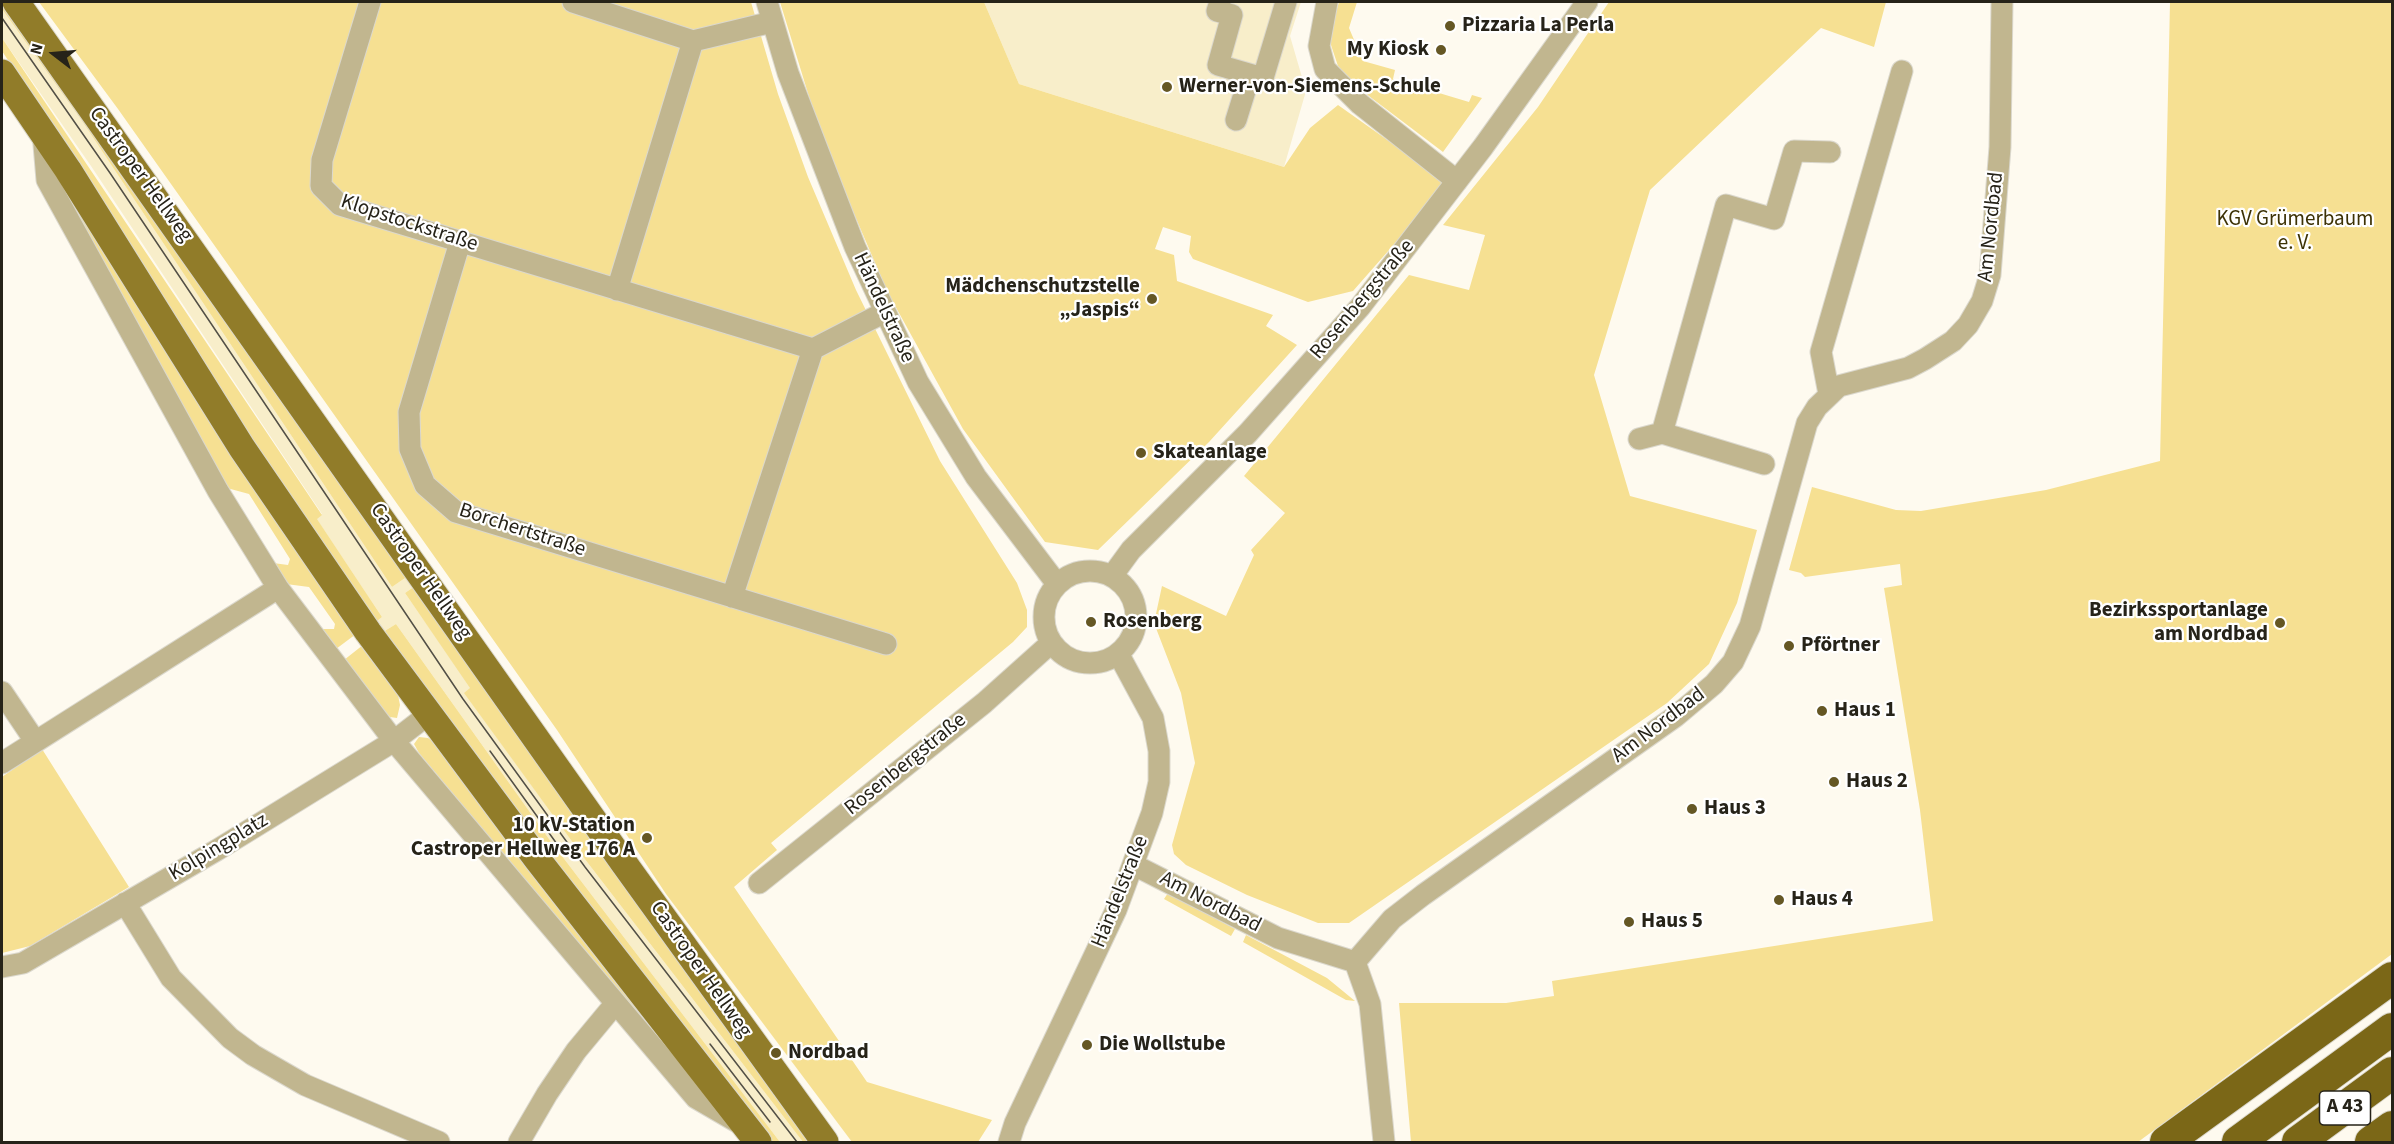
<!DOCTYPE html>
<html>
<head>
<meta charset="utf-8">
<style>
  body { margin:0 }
  #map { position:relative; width:2394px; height:1144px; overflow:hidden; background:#fefaef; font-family:"Source Sans 3",sans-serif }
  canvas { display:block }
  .frame { position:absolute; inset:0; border:3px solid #262319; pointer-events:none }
  .north { position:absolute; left:24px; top:24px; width:60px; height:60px; -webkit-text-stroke:4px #fff; paint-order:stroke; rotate:286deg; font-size:16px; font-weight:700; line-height:24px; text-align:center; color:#262319 }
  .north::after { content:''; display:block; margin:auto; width:21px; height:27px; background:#262319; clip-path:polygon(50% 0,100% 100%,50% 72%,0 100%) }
</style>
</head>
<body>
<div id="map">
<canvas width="2394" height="1144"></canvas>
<div class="frame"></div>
<div class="north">N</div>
</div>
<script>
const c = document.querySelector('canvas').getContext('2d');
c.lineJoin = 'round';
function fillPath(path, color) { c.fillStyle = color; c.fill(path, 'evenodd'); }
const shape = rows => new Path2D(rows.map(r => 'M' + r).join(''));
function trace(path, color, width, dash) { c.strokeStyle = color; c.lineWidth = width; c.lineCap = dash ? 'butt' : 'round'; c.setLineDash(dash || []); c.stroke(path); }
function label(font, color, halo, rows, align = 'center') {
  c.font = font + ' "Source Sans 3",sans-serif'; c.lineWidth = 4.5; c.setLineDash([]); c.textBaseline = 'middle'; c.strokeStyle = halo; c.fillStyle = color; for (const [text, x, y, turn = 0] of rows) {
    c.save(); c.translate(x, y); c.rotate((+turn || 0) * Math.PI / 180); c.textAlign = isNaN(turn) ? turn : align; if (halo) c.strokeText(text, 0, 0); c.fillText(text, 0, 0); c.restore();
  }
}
const built = shape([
  [984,2,1301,2,1290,36,1306,91,1284,167,1019,84],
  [2,9,82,121,392,587,408,576,415,586,405,593,471,688,465,693,584,858,803,1142,780,1142,549,839,396,624,383,632,376,622,382,617,316,518,322,514,91,166,2,38]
]);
const green = shape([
  [2,2,4,2,408,576,392,587,82,121,2,9],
  [39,2,751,2,778,94,808,177,856,290,940,461,1017,583,1027,610,1027,627,1013,642,771,843,777,850,734,887,867,1082,992,1120,978,1142,852,1142,666,894,557,730,118,109],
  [780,2,984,2,1019,84,1284,167,1310,128,1338,105,1448,183,1353,291,1308,302,1193,259,1189,252,1191,236,1163,227,1155,249,1174,255,1177,281,1273,315,1266,326,1297,345,1209,442,1098,550,1045,542,963,429,888,293,822,139],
  [1339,2,1357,2,1349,28,1363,61,1395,70,1393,79,1449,96,1469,102,1472,95,1482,98,1443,152,1353,84,1338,66,1331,45,1331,29],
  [1609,2,1886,2,1874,47,1821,28,1650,190,1594,375,1630,496,1757,530,1737,603,1709,664,1667,703,1349,923,1318,923,1247,895,1186,865,1174,854,1172,845,1195,763,1181,693,1154,623,1162,586,1226,616,1254,555,1251,550,1285,513,1244,476,1409,275,1469,290,1485,235,1443,225,1538,107],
  [2170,2,2392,2,2392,954,2138,1142,1411,1142,1399,1003,1506,1003,1554,996,1552,981,1933,921,1920,810,1884,588,1902,585,1900,564,1805,577,1801,573,1789,570,1812,487,1896,510,1921,511,2046,490,2160,461],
  [2,38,322,515,317,519,382,617,376,622,287,493,152,280,2,51],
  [56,172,356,634,336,649,321,629,334,629,335,624,309,587,286,584,273,563,288,565,290,559,249,494,227,488,54,177],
  [415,586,809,1142,803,1142,584,858,499,741,464,693,470,688,405,593],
  [396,624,549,839,780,1142,771,1142,753,1120,591,911,383,632],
  [363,645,398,695,400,705,397,718,390,717,386,713,344,660],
  [419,737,428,738,436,743,703,1094,419,753,414,744],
  [42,749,129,887,30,946,2,953,2,777],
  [1168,893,1235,929,1231,936,1164,899],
  [1246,935,1327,978,1355,1001,1346,1000,1243,942]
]);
const minor = shape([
  [370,2,322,160,321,186,340,205,813,349,885,312],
  [573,2,693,41,772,22],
  [767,2,788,73,855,247,918,382,976,477,1057,584],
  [1220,2,1217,11,1232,15,1218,65,1263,78,1286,2],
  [1327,2,1319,46,1325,69,1360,104,1457,181],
  [1236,120,1250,75],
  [43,133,47,180,218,491,278,588,394,741,696,1098,739,1123],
  [460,242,409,412,410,449,425,485,456,512,886,644],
  [617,290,693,41],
  [1829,394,1821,352,1902,71],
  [1639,439,1662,433],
  [1764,464,1662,433,1726,205,1774,219,1794,151,1830,152],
  '1044 617a46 46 0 1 1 92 0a46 46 0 1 1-92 0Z',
  [1112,576,1131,550,1248,433,1360,307,1483,147,1587,2],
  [732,597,813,349],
  [2,692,35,741],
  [2,763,278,588],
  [1134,865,1278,938,1355,962],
  [759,883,984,703,1051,643],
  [125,903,171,978,230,1038,253,1055,305,1085,439,1142],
  [1355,962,1392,919,1423,895,1676,716,1714,684,1733,662,1750,626,1807,423,1817,407,1839,386,1908,368,1925,359,1953,341,1968,325,1982,301,1990,275,2000,147,2002,2],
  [1355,962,1370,1004,1384,1142],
  [2,967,23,963,217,850,394,741,429,714],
  [519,1142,547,1094,576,1051,615,1004],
  [1009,1142,1015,1123,1116,910,1152,813,1159,782,1159,751,1153,718,1119,655]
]);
const major = shape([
  [16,2,623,862,825,1142],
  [2,73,68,170,242,448,368,632,537,859,758,1142]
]);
const highway = shape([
  [2166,1142,2392,978],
  [2238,1142,2392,1029],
  [2298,1142,2392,1073],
  [2371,1142,2392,1127]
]);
const tram = shape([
  [2,18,110,173,463,699,585,867,797,1142],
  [490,751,562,851],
  [710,1044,770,1122]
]);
const markers = [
  [1450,26,6,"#655724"],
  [1441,50,6,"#655724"],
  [1167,87,6,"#655724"],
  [1152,299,6,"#655724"],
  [1141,453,6,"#655724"],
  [1091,622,6,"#655724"],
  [2280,623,6,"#655724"],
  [1789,646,6,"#655724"],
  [1822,711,6,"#655724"],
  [1834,782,6,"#655724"],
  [1692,809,6,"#655724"],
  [647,838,6,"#655724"],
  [1779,900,6,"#655724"],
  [1629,922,6,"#655724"],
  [1087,1045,6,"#655724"],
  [776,1053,6,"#655724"]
];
const shields = [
  [2345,1108,51]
];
const shieldNames = [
  ["A 43",2345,1108]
];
const poiNames = [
  ["Pizzaria La Perla",1462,26],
  ["My Kiosk",1429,50,"right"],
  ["Werner-von-Siemens-Schule",1179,87],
  ["Mädchenschutzstelle",1140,287,"right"],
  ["„Jaspis“",1140,311,"right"],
  ["Skateanlage",1153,453],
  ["Bezirkssportanlage",2268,611,"right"],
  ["am Nordbad",2268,635,"right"],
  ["Rosenberg",1103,622],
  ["Pförtner",1801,646],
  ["Haus 1",1834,711],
  ["Haus 2",1846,782],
  ["Haus 3",1704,809],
  ["10 kV-Station",635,826,"right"],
  ["Castroper Hellweg 176 A",635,850,"right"],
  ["Haus 4",1791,900],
  ["Haus 5",1641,922],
  ["Die Wollstube",1099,1045],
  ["Nordbad",788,1053]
];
const streetNames = [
  ["Castroper Hellweg",140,175,54],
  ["Klopstockstraße",409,224,18],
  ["Am Nordbad",1992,227,-84],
  ["Rosenbergstraße",1363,300,-50],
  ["Händelstraße",883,308,65],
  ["Borchertstraße",522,531,18],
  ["Castroper Hellweg",420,572,55],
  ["Am Nordbad",1659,726,-37],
  ["Rosenbergstraße",906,765,-39],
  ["Kolpingplatz",219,848,-31],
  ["Händelstraße",1121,892,-68],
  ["Am Nordbad",1210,903,27],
  ["Castroper Hellweg",700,970,55]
];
const parkNames = [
  ["KGV Grümerbaum",2295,220],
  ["e. V.",2295,244]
];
fillPath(built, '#f8eeca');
fillPath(green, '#f6e092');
trace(minor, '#dbd8cd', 23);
trace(major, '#dbd8cd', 29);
trace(highway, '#dbd8cd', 34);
trace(minor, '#c1b68f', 21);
trace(major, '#917c29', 27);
trace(highway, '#7b6717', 32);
trace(tram, '#535046', 1.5);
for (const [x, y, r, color] of markers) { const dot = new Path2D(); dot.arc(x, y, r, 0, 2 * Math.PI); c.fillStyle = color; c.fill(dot); trace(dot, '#fff', 2); }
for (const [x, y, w] of shields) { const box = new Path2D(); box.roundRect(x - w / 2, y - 17, w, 34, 4.5); c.fillStyle = '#fff'; c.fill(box); trace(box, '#262319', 1.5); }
label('bold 20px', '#262319', null, shieldNames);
label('bold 21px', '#262319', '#fff', poiNames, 'left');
label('21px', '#262319', '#fff', streetNames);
label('21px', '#3d3205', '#fff', parkNames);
</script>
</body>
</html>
